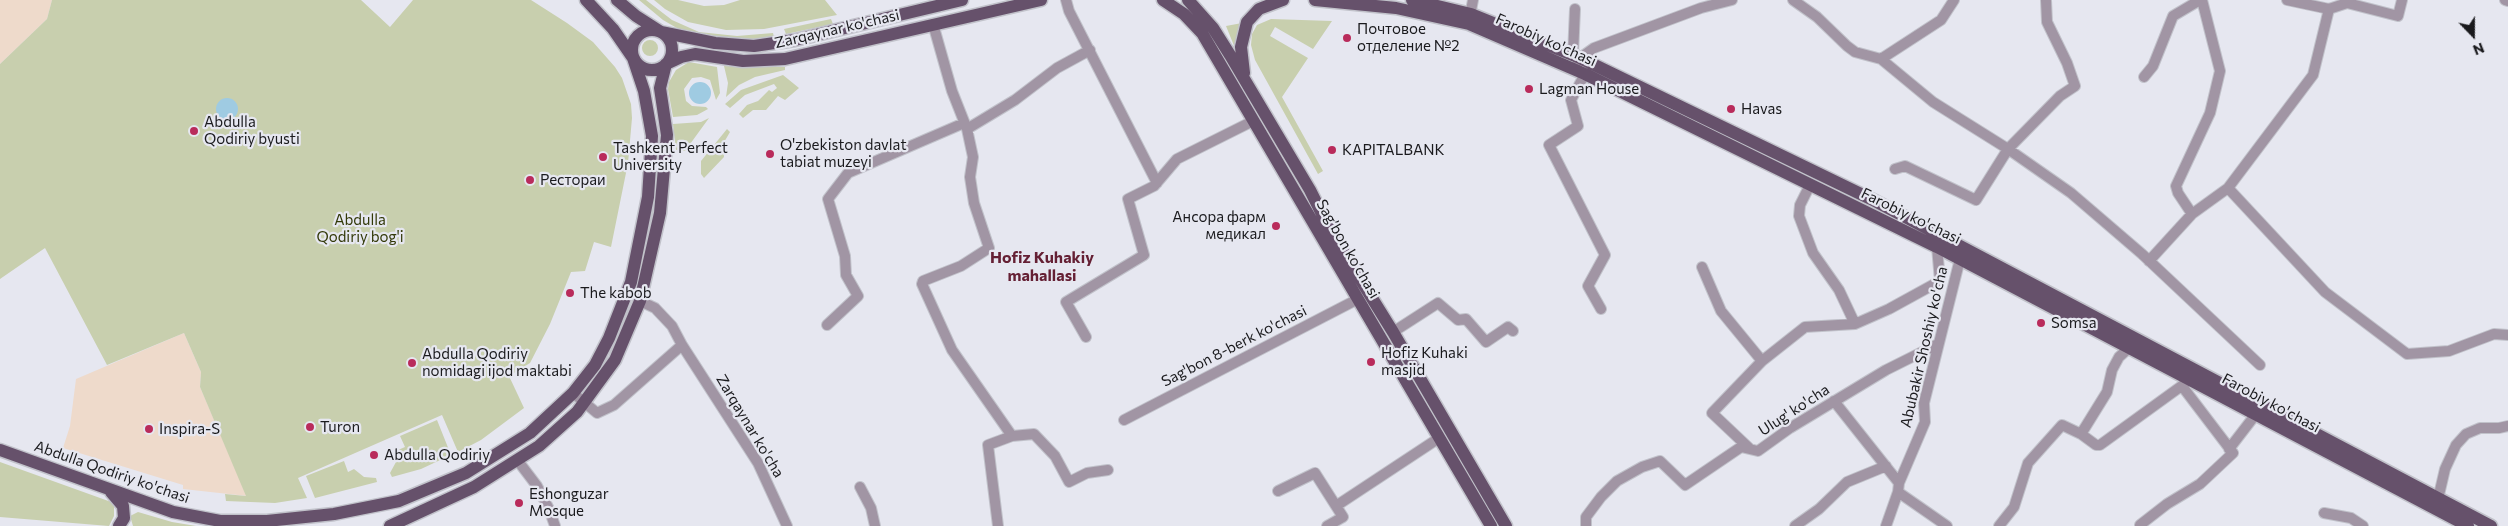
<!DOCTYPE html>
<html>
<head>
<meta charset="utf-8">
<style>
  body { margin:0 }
  #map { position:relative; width:2508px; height:526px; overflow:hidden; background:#e6e7f0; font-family:Commissioner,sans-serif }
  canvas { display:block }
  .north { position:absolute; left:2448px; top:10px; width:50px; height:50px; -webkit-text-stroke:4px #e6e7f0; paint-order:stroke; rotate:158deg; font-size:14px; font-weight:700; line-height:20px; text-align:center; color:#1a1a1d }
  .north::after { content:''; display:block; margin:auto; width:18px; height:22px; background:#1a1a1d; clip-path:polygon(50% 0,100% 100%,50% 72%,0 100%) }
</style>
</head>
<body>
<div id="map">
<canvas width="2508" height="526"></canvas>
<div class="north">N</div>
</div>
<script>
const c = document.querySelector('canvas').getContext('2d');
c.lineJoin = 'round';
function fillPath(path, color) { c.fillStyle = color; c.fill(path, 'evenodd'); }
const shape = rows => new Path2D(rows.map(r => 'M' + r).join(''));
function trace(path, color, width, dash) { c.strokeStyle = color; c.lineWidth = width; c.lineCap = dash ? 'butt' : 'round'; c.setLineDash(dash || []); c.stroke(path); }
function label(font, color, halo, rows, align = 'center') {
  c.font = font + ' Commissioner,sans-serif'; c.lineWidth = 4.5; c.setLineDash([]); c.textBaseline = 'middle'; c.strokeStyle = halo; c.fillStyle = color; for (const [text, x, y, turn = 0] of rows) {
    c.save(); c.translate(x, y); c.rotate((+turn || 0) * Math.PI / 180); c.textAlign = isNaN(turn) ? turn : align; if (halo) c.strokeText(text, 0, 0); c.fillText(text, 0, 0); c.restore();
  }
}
const commercial = shape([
  [0,0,52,0,47,19,0,64],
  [184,333,201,372,200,387,247,496,183,489,183,485,63,448,70,426,76,379]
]);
const green = shape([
  [52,0,361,0,390,27,413,0,531,0,567,23,593,42,615,67,622,78,631,104,632,118,628,163,611,247,594,242,585,271,571,272,550,324,530,363,509,376,524,408,481,440,458,452,442,415,298,478,307,498,275,503,226,501,225,494,246,496,200,387,201,372,184,333,107,365,45,248,0,279,0,64,47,19],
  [639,0,646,0,672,20,699,32,737,36,773,33,774,37,752,40,728,40,682,31,663,20],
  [654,0,678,0,704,6,724,5,740,0,825,0,837,15,764,29,726,30,688,22,665,9],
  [831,19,833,24,786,34,784,29],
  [1271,19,1332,21,1313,49,1275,27,1270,36,1308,58,1282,97,1323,171,1318,174,1255,60,1251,45,1252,34,1257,25],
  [1242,23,1237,33,1237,53,1226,26],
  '642 48a8 8 0 1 1 16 0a8 8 0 1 1-16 0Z',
  [689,62,717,67,720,93,716,100,710,80,701,77,692,78,684,89,686,101,692,106,706,107,708,109,697,115,673,117,668,89,669,82,676,70],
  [724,66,785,67,785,70,755,77,739,85,726,97,728,83],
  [783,75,799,88,785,100,778,96,766,110,753,110,743,118,739,114,747,105,758,101,769,90,772,92,777,88,774,84,745,95,730,108,725,104,741,90],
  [709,118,685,151,676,150,673,124,701,122],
  [727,129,730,132,723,144,724,157,704,178,701,174,701,161],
  [437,420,451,455,421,469,392,477,390,473,396,462,398,450,405,447,400,436],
  [344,461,348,472,354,469,364,477,376,478,377,482,315,498,306,476],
  [0,462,114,503,114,516,109,526,0,517],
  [138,512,172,522,196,526,133,526,130,516]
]);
const water = shape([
  '689 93a11 11 0 1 1 22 0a11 11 0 1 1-22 0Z',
  '216 109a11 11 0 1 1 22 0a11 11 0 1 1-22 0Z'
]);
const minor = shape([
  [1066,0,1069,11,1157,183],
  [1793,0,1817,17,1847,46,1855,52,1881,59,1933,102,2008,149,2071,193,2142,254,2260,365],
  [2287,0,2329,9,2347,3,2398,16,2402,0],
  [2505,0,2508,1],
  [1469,21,1473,0],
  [933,24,952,91,967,129,973,157,970,177,974,203,989,248,961,266,923,281,922,284,952,350,1012,436],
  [1573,55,1575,9],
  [1881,59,1941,20,1954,0],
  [1575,70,1580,58,1594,48,1701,8,1732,0],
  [1585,74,1571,100,1578,126,1549,145,1605,255,1588,286,1601,309],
  [2144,77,2153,66,2173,16,2200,0],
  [967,129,1015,100,1057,68,1090,50],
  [1895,169,1905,166,1976,200,2008,149,2060,96,2075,86,2067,63,2047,22,2046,0],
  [1810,185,1800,205,1799,216,1813,253,1839,290,1855,324],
  [2228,188,2325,292,2407,354,2449,351,2494,334,2508,335],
  [2192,214,2178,193,2176,186,2210,113,2220,71,2202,0],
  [2149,261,2192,214,2228,188,2313,75,2329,9],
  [1702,267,1721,311,1762,361],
  [640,301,655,308,672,326,682,345,758,463,787,526],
  [827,325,858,296,846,275,845,256,828,199,848,173,964,123],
  [1393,332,1438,303,1458,320,1466,319,1486,342,1508,327,1513,331],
  [1086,337,1066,302,1144,255,1128,199,1154,186,1177,159,1253,121],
  [573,393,597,413,614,405,682,345],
  [1834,401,1899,483],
  [1124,420,1358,299],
  [2081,434,2096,445,2100,445,2187,382],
  [1749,448,1712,413,1762,361,1805,327,1855,324,1889,309,1940,281,1937,247],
  [2229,449,2256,414],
  [518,461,537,486,549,509,555,526],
  [860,487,871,508,875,526],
  [1278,491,1315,473,1343,517,1327,526],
  [1898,492,1947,526],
  [2438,499,2445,469,2456,445,2466,434,2480,428,2499,428,2508,426],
  [1336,506,1439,438],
  [2324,513,2351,518,2363,526],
  [2140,525,2167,504,2200,484,2233,453,2182,386],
  [998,526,988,445,1012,436,1034,434,1055,456,1069,482,1087,473,1108,470],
  [1586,526,1586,517,1601,497,1617,481,1642,467,1660,461,1685,485,1741,447,1758,451,1790,428,1886,370,1938,344],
  [1795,526,1819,509,1847,482,1886,466],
  [1886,526,1898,492,1899,483,1925,422,1924,403,1960,259],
  [1999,526,2014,507,2028,463,2062,425,2081,434,2107,392,2112,370,2119,357,2129,348]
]);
const major = shape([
  [617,0,636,16,661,32,715,43,754,46,795,40,962,0],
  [1163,0,1184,14,1202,33,1491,526],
  [1188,0,1213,28,1230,55,1310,190,1331,232,1393,332,1506,526],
  [1315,0,1396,8,1469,24,1585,74,1937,247,2468,526],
  [1412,0,1471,14,1580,58,1871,199,2491,526],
  '632 50a20 20 0 1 1 40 0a20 20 0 1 1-40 0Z',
  [1244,73,1241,47,1247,22,1259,9,1283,0],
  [0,450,173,512,220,521,267,521,334,514,399,501,466,473,530,433,573,393,595,365,609,338,631,282,648,197,652,136,644,91,633,58,613,29,586,0],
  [111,492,123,506,124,518,119,526],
  [390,526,474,487,539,446,577,412,615,360,640,301,660,213,667,135,660,88,666,64,681,57,695,54,743,61,785,59,1041,0]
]);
const markers = [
  [1347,38,5,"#b92b5b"],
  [1529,89,5,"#b92b5b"],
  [1731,109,5,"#b92b5b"],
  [194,131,5,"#b92b5b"],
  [1332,150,5,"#b92b5b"],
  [770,154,5,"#b92b5b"],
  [603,157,5,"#b92b5b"],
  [530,180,5,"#b92b5b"],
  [1276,226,5,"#b92b5b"],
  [570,293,5,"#b92b5b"],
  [2041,323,5,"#b92b5b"],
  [1371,362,5,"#b92b5b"],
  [412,363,5,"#b92b5b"],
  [310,427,5,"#b92b5b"],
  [149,429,5,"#b92b5b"],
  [374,455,5,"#b92b5b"],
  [519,503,5,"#b92b5b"]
];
const streetNames = [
  ["Zarqaynar ko'chasi",837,29,-13],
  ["Farobiy ko'chasi",1546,40,24],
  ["Farobiy ko'chasi",1911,216,26],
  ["Sag’bon ko’chasi",1348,249,60],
  ["Sag'bon 8-berk ko'chasi",1234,346,-27],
  ["Abubakir Shoshiy ko'cha",1924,347,-77],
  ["Farobiy ko'chasi",2271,403,28],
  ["Ulug' ko'cha",1794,410,-33],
  ["Zarqaynar ko'cha",750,426,59],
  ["Abdulla Qodiriy ko'chasi",112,472,19]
];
const poiNames = [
  ["Почтовое",1357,29],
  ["отделение №2",1357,46],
  ["Lagman House",1539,89],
  ["Havas",1741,109],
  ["Abdulla",204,122],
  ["Qodiriy byusti",204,139],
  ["O'zbekiston davlat",780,145],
  ["tabiat muzeyi",780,162],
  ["Tashkent Perfect",613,148],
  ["University",613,165],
  ["KAPITALBANK",1342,150],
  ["Рестораи",540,180],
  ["Ансора фарм",1266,217,"right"],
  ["медикал",1266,234,"right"],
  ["The kabob",580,293],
  ["Somsa",2051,323],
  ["Hofiz Kuhaki",1381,353],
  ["masjid",1381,370],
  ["Abdulla Qodiriy",422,354],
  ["nomidagi ijod maktabi",422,371],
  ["Turon",320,427],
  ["Inspira-S",159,429],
  ["Abdulla Qodiriy",384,455],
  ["Eshonguzar",529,494],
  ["Mosque",529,511]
];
const parkNames = [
  ["Abdulla",360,220],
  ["Qodiriy bog'i",360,237]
];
const neighbourhoodNames = [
  ["Hofiz Kuhakiy",1042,258],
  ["mahallasi",1042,276]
];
fillPath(commercial, '#eedacb');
fillPath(green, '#c8cfae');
fillPath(water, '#9fcbe2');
trace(minor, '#c1c2ca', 12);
trace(major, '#c1c2ca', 15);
trace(minor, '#a195a4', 10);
trace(major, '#66516b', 12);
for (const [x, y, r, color] of markers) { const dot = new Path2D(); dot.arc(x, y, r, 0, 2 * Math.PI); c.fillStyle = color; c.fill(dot); trace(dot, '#e6e7f0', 2); }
label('15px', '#1a1a1d', '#e6e7f0', streetNames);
label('15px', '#1a1a1d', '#e6e7f0', poiNames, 'left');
label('15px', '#323908', '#e6e7f0', parkNames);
label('bold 16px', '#652034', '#e6e7f0', neighbourhoodNames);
</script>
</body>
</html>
